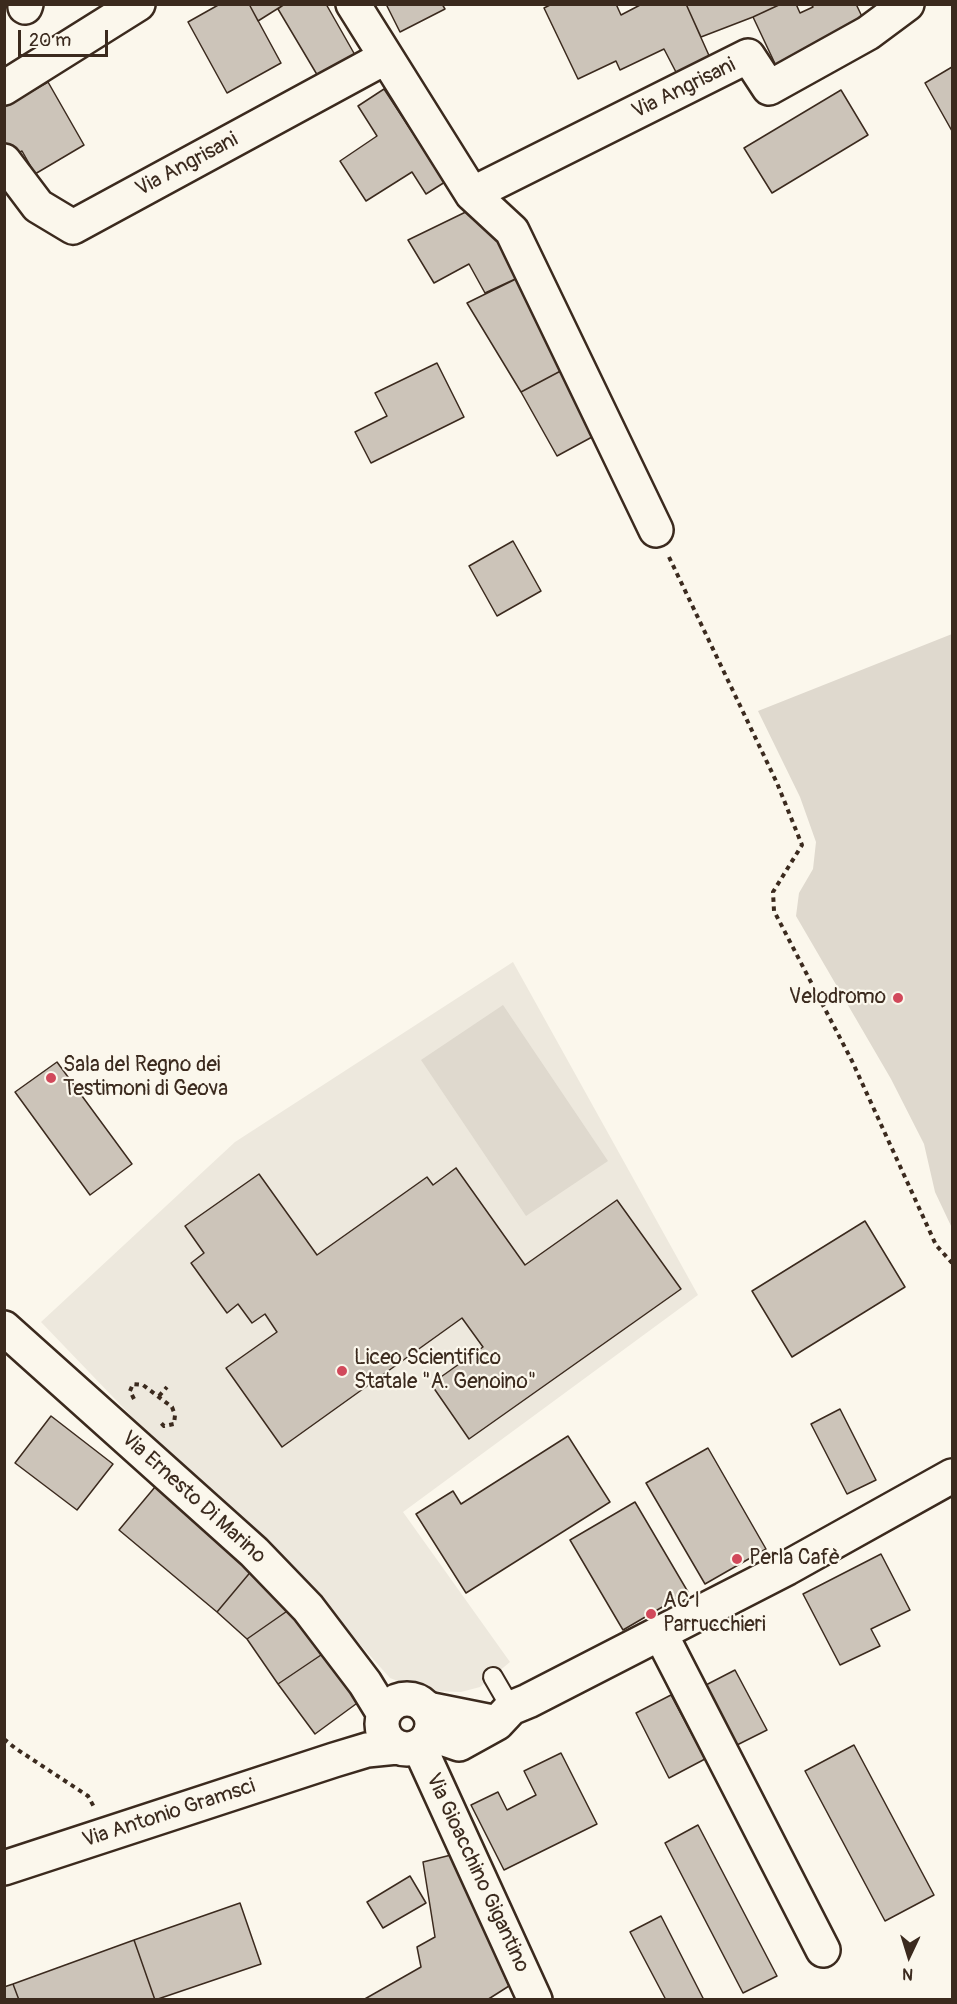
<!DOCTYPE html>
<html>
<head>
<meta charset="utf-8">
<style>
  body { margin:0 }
  #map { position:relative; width:957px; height:2004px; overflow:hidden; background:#fbf7ec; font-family:Pangolin,sans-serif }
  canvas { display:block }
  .frame { position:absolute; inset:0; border:6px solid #3b2a1e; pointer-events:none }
  .north { position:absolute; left:879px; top:1926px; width:60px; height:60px; -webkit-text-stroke:4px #fbf7ec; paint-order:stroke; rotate:184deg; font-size:16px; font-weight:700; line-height:24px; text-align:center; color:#3b2a1e }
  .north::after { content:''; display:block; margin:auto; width:21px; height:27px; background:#3b2a1e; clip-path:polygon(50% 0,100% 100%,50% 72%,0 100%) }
  .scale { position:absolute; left:18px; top:30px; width:90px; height:27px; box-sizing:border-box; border:3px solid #3b2a1e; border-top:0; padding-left:8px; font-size:18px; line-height:21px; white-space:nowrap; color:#3b2a1e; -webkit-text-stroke:4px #fbf7ec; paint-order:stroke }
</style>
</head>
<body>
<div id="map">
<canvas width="957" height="2004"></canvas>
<div class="frame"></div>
<div class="north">N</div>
<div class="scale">20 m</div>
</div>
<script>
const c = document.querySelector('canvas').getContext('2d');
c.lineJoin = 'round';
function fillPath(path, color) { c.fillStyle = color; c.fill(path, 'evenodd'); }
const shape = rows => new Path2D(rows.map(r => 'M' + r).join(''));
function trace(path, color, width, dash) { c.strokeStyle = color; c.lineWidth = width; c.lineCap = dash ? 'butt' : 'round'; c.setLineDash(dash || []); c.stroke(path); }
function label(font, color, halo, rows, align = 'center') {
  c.font = font + ' Pangolin,sans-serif'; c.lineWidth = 4.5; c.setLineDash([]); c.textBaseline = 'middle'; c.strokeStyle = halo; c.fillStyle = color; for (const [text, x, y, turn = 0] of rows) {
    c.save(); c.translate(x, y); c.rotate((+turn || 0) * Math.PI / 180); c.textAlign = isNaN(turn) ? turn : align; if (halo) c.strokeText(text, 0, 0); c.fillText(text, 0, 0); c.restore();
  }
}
const built = shape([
  [513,962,698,1295,403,1512,510,1662,480,1687,461,1692,430,1691,411,1686,390,1678,312,1591,136,1421,41,1322,235,1142]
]);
const green = shape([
  [952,634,952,1228,935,1192,924,1144,891,1079,796,916,799,893,813,869,816,842,800,797,758,711],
  [503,1005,608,1161,526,1216,421,1060]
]);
const building = shape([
  [220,4,249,4,281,63,227,93,188,22,220,4],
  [249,4,285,4,258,21,249,4],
  [285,4,326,4,359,62,322,83,278,9,285,4],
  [386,4,442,4,445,9,400,32,386,4],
  [552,4,616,4,621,15,642,4,686,4,711,60,678,76,664,49,620,70,616,61,578,79,544,8,552,4],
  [686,4,781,4,753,17,701,37,686,4],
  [781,4,796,4,800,13,813,7,811,4,856,4,867,27,778,70,753,17,781,4],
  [952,67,952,131,925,83,952,67],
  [48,82,84,145,35,174,22,151,9,158,4,150,4,107,48,82],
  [384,89,445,182,426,194,412,172,366,201,340,161,377,136,358,106,384,89],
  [841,90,868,135,772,193,744,148,841,90],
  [476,207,526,274,485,293,469,264,434,283,408,240,476,207],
  [526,274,570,366,521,392,467,303,526,274],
  [437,363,464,417,371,463,355,432,387,416,375,393,437,363],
  [570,366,605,430,557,456,521,392,570,366],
  [513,541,541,591,497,616,469,566,513,541],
  [57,1062,132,1164,90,1195,15,1092,57,1062],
  [456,1168,525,1265,617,1200,681,1289,469,1439,431,1384,483,1347,462,1318,282,1447,226,1368,277,1332,265,1314,252,1323,238,1304,227,1313,191,1263,204,1253,185,1226,259,1174,317,1255,427,1177,433,1185,456,1168],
  [865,1221,905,1287,792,1357,752,1291,865,1221],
  [840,1409,876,1480,847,1494,811,1424,840,1409],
  [51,1416,113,1464,77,1510,15,1463,51,1416],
  [568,1436,610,1502,466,1593,416,1514,453,1491,461,1504,568,1436],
  [708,1448,766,1549,705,1584,646,1483,708,1448],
  [155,1487,253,1569,217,1612,119,1530,155,1487],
  [635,1502,688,1592,623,1630,570,1540,635,1502],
  [881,1554,910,1610,871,1629,880,1646,840,1665,803,1594,881,1554],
  [253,1569,293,1607,247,1639,217,1612,253,1569],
  [293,1607,324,1653,278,1684,247,1639,293,1607],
  [324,1653,360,1701,315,1734,278,1684,324,1653],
  [735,1670,767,1730,735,1746,704,1686,735,1670],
  [671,1695,705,1759,669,1778,636,1713,671,1695],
  [854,1745,934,1895,885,1921,805,1771,854,1745],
  [561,1753,597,1824,504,1870,471,1805,498,1792,507,1810,536,1795,524,1771,561,1753],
  [698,1825,777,1976,743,1993,665,1843,698,1825],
  [451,1855,509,1986,487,2000,363,2000,421,1967,417,1947,435,1937,423,1862,451,1855],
  [410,1876,426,1903,383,1928,367,1902,410,1876],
  [240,1903,261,1964,155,2000,134,1940,240,1903],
  [661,1916,704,2000,666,2000,630,1932,661,1916],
  [134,1940,155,2000,19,2000,13,1984,134,1940],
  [13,1984,19,2000,4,2000,4,1987,13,1984]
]);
const path = shape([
  [669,557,777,783,802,845,773,892,774,911,852,1061,936,1245,952,1263],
  [159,1396,167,1387],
  [134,1399,130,1391,133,1384,143,1385,172,1407,175,1415,174,1424,164,1426,161,1423],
  [4,1739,15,1748,88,1796,94,1807]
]);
const lane = shape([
  [493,1677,511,1708]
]);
const street = shape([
  [353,4,472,194,512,231,656,530],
  [25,7,26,4],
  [4,88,138,4],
  [4,161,38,206,73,227,386,57],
  [472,194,748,56,769,88,868,33,907,4],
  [660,1633,823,1950],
  [427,1709,497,1723],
  [430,1734,459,1744,497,1723,511,1708,528,1701,787,1568,952,1476],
  [419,1746,535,2000]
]);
const secondary = shape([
  [4,1328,254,1552,308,1608,365,1683,384,1714],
  '382 1724a25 25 0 1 1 50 0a25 25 0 1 1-50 0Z',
  [4,1868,334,1760,367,1750,397,1747]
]);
const markers = [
  [898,998,6,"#d1495b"],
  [51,1078,6,"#d1495b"],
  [342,1371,6,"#d1495b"],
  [737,1559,6,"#d1495b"],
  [651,1614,6,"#d1495b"]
];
const streetNames = [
  ["Via Angrisani",684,89,-26],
  ["Via Angrisani",187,165,-28],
  ["Via Ernesto Di Marino",193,1498,42],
  ["Via Antonio Gramsci",169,1814,-18],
  ["Via Gioacchino Gigantino",477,1873,65]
];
const poiNames = [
  ["Velodromo",886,998,"right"],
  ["Sala del Regno dei",63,1066],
  ["Testimoni di Geova",63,1090],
  ["Liceo Scientifico",354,1359],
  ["Statale \"A. Genoino\"",354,1383],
  ["Perla Cafè",749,1559],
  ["AC I",663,1602],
  ["Parrucchieri",663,1626]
];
fillPath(built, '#ede8dd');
fillPath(green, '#dfd9ce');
fillPath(building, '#ccc4b9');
trace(building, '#3b2a1e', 1.5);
trace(lane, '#3b2a1e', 22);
trace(street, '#3b2a1e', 38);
trace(secondary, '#3b2a1e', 38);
trace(path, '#3b2a1e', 4, [4.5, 4.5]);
trace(lane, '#fbf7ec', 18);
trace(street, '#fbf7ec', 33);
trace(secondary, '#fbf7ec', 33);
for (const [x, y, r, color] of markers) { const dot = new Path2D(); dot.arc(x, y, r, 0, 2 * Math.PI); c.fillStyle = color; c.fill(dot); trace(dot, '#fbf7ec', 2); }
label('21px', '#3b2a1e', '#fbf7ec', streetNames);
label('21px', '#3b2a1e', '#fbf7ec', poiNames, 'left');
</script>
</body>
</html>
